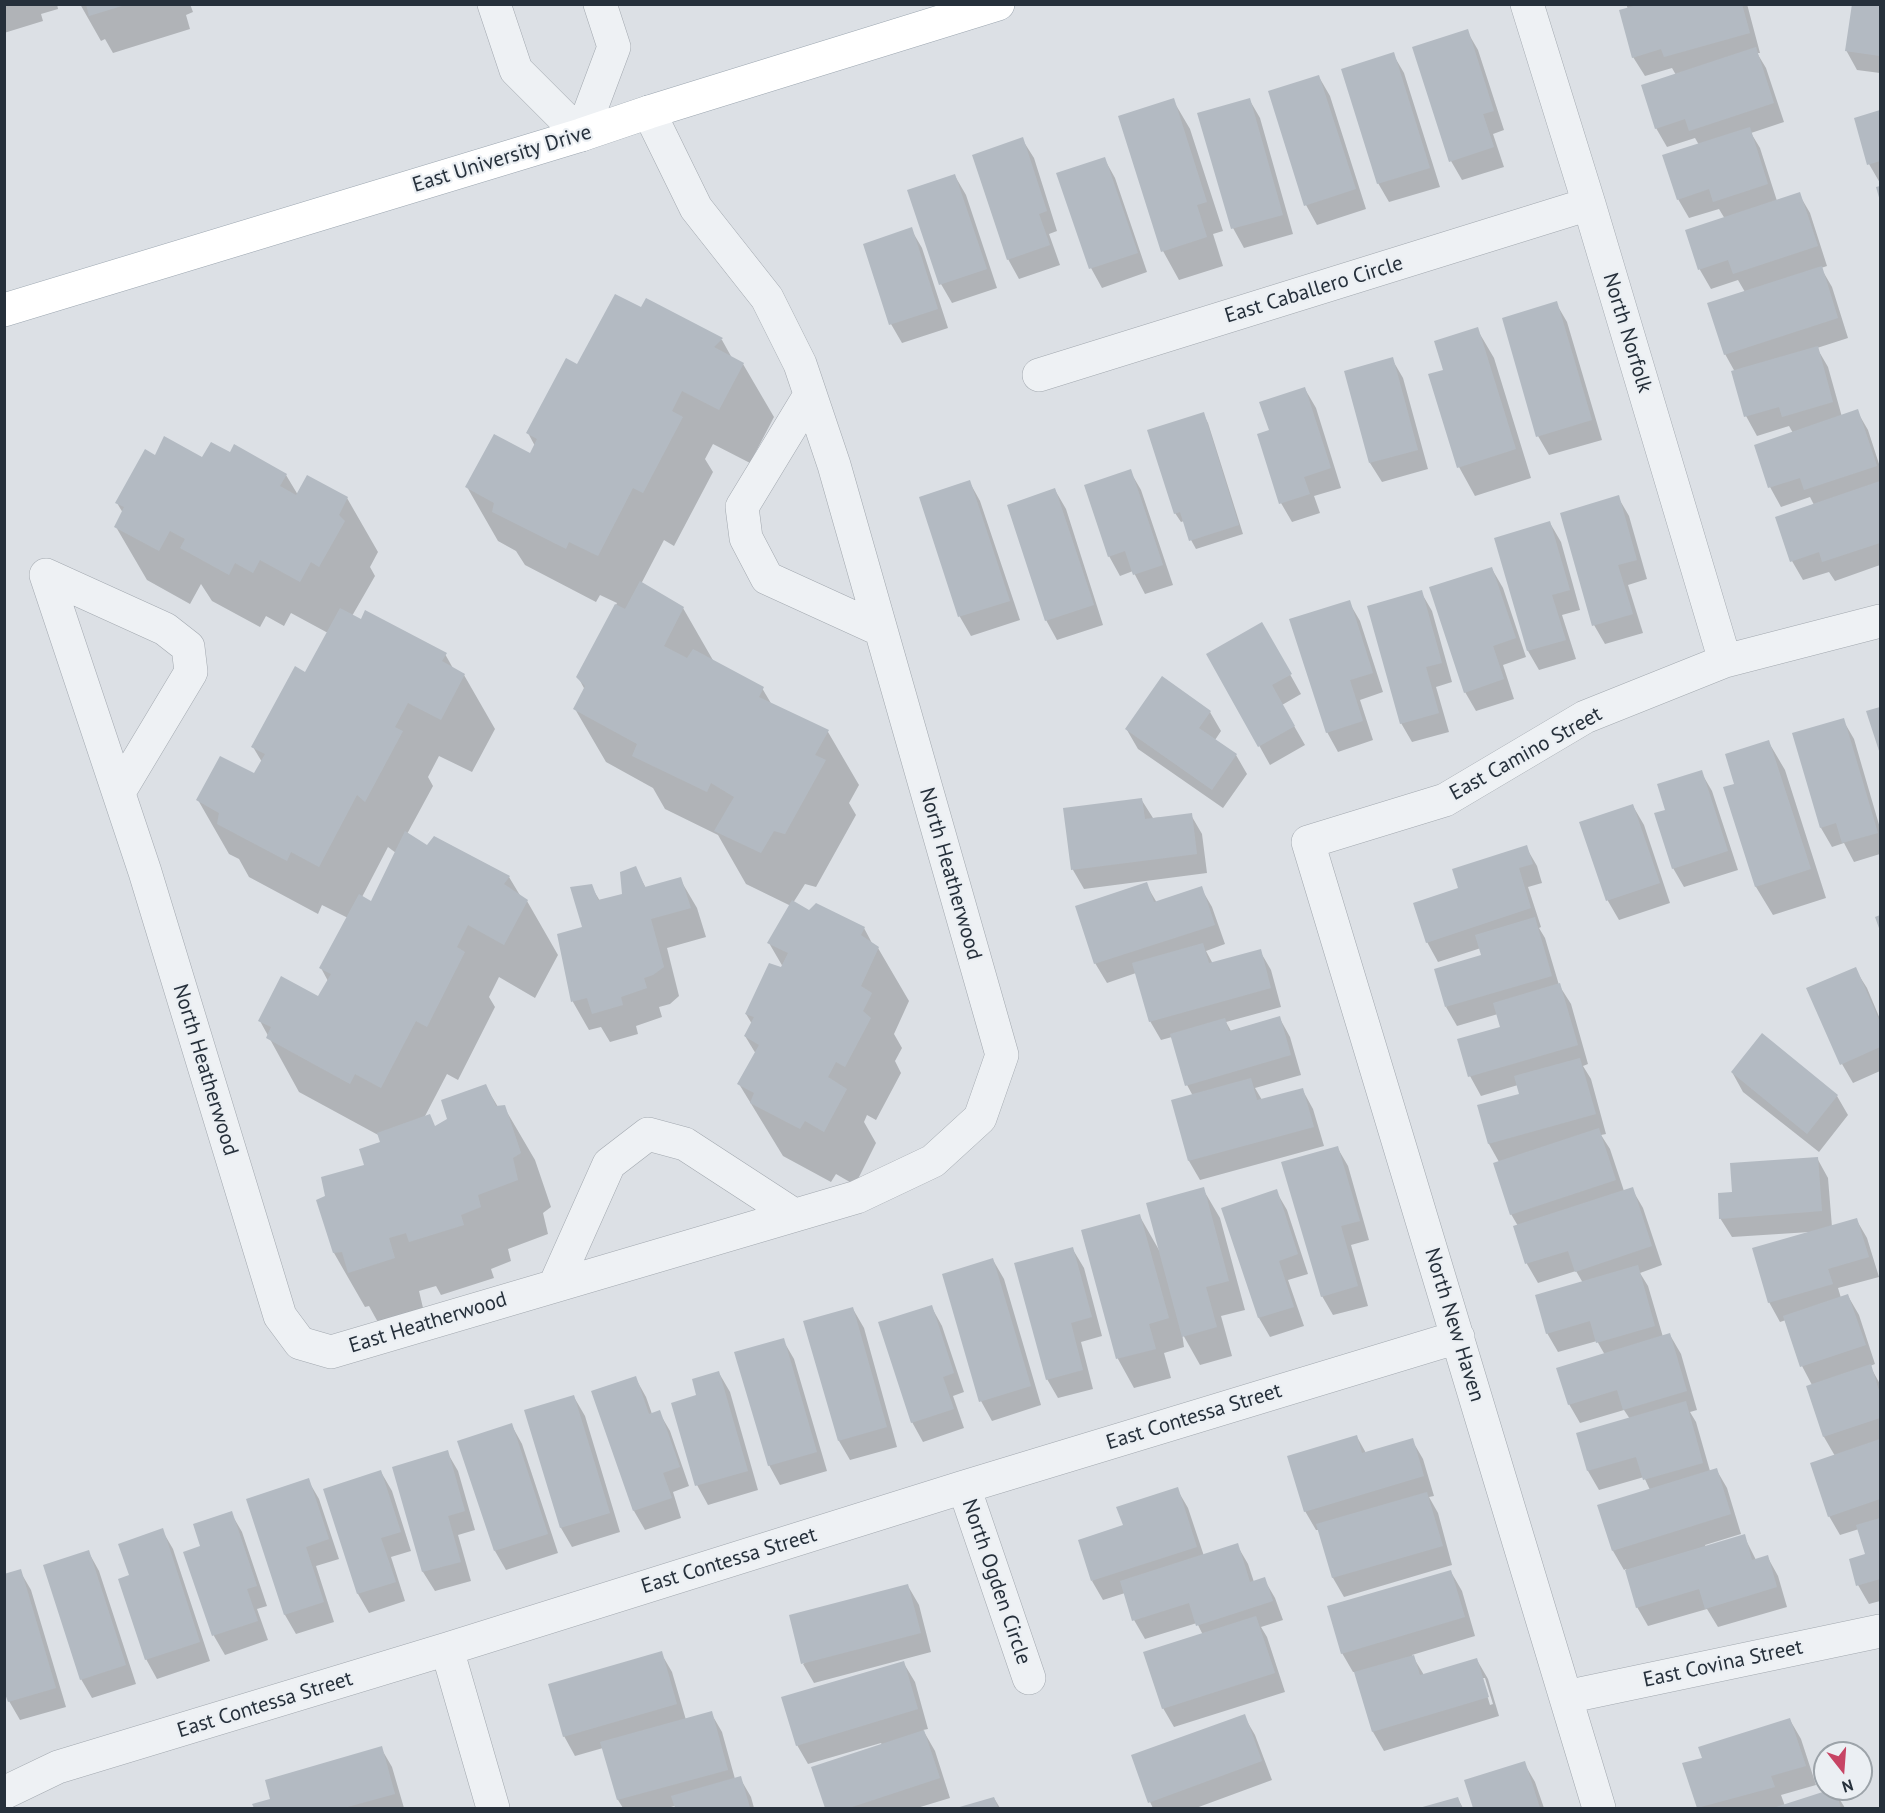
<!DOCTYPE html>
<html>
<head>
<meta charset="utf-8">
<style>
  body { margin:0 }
  #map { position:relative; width:1885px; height:1813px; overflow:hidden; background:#dce0e5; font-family:"PT Sans",sans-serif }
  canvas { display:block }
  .frame { position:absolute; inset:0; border:6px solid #26303b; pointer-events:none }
  .north { position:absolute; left:1813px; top:1741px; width:60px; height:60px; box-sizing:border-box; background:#ebeff3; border:2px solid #9ca3a9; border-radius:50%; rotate:163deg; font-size:16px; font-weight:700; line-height:24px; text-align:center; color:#26303b }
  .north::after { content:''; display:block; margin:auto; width:21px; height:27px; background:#c74464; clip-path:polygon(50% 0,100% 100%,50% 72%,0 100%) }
</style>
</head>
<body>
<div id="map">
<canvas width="1885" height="1813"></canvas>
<div class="frame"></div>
<div class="north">N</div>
</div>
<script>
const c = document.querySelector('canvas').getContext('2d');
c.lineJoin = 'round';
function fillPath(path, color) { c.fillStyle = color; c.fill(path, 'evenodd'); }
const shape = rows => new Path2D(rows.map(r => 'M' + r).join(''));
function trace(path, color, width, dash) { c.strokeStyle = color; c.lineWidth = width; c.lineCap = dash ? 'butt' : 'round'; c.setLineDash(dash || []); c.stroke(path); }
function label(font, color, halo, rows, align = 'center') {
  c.font = font + ' "PT Sans",sans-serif'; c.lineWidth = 4.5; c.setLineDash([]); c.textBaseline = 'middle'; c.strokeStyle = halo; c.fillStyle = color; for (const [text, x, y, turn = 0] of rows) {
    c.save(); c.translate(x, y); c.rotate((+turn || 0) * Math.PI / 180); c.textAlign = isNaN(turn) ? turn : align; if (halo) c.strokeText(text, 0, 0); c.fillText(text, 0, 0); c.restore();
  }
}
const shadow = shape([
  [4,4,57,4,58,9,41,14,43,21,4,33],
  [80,4,190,4,193,12,186,15,190,29,113,53,105,39,101,41],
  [1626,4,1747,4,1760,53,1757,53,1766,68,1784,122,1751,133,1760,148,1777,201,1799,194,1810,213,1827,266,1821,268,1832,287,1848,338,1817,348,1828,367,1842,417,1857,411,1868,430,1880,467,1880,565,1835,581,1829,572,1803,580,1792,561,1814,505,1810,497,1781,507,1770,487,1793,433,1789,426,1757,436,1746,416,1735,372,1725,354,1745,292,1738,280,1711,289,1700,270,1687,231,1725,219,1719,209,1689,218,1678,199,1699,145,1695,138,1667,147,1656,128,1676,75,1672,68,1645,76,1633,57,1628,9],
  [1853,4,1880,6,1880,73,1857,70,1846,50],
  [1467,31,1478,50,1504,130,1493,134,1504,167,1462,180,1451,161],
  [1393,54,1404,73,1440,187,1389,202,1378,183],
  [1319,77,1330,96,1366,209,1317,225,1306,205],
  [1249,99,1260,118,1293,234,1244,248,1233,228],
  [1173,100,1190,129,1223,231,1213,234,1223,266,1179,280,1163,251],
  [1880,112,1880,183,1869,164,1856,119],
  [1022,139,1034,158,1057,231,1049,234,1060,265,1019,279,1008,259],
  [1104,158,1115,178,1147,272,1102,288,1091,268],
  [955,176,966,195,997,288,952,303,941,284],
  [911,229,922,248,948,328,902,343,891,324],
  [647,300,722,340,732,358,743,364,774,417,750,463,713,444,705,459,713,472,674,546,664,540,641,584,683,608,714,662,762,688,772,705,828,732,859,785,849,803,856,815,816,887,805,884,793,903,810,912,864,928,873,945,878,948,909,1001,894,1034,902,1048,895,1061,901,1073,876,1120,867,1115,864,1122,876,1143,855,1185,836,1174,831,1182,783,1156,739,1084,756,1054,745,1036,752,1024,746,1014,783,967,769,943,791,906,746,884,718,835,665,809,653,788,606,762,575,709,585,690,578,677,617,603,600,595,596,602,525,565,516,551,498,541,467,487,530,455,535,446,528,433,578,366,642,309],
  [1556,303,1567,322,1602,440,1549,455,1538,436],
  [1477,329,1494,358,1531,478,1475,496,1459,467,1444,371],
  [1392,359,1403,378,1428,469,1382,482,1370,463],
  [1305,389,1316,408,1341,488,1314,496,1320,513,1292,522,1281,503,1271,431],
  [1203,413,1208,423,1243,534,1196,549,1191,540,1184,521,1181,522,1175,513],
  [230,454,286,475,298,495,347,498,378,552,370,567,375,576,352,616,445,654,454,670,464,675,495,729,472,772,439,756,428,777,433,786,407,834,428,848,509,877,521,897,527,901,558,955,535,998,499,977,489,997,495,1007,458,1080,447,1074,424,1118,436,1127,449,1119,485,1085,498,1107,504,1107,535,1160,551,1207,543,1213,548,1234,508,1249,511,1261,491,1269,494,1278,441,1295,436,1286,419,1291,424,1312,380,1326,369,1306,365,1307,334,1253,318,1201,327,1197,366,1166,382,1143,380,1136,299,1092,260,1021,319,998,328,981,321,968,348,918,322,905,318,914,249,877,239,859,229,854,198,800,255,775,262,762,253,747,306,674,328,633,291,613,284,626,266,616,260,627,212,601,201,584,190,604,147,580,116,527,123,513,117,503,155,457,203,459],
  [388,847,396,853,372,903,362,897],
  [1130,471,1141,490,1173,585,1145,594,1133,571,1120,576,1109,556],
  [969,481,980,501,1020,620,971,636,960,617,921,498],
  [1055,490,1066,509,1103,625,1057,640,1046,620],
  [1618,497,1629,516,1647,579,1628,585,1643,633,1605,644,1594,625],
  [1550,523,1561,542,1580,610,1562,615,1576,659,1539,670,1528,651,1496,539],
  [1492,569,1503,588,1526,657,1503,665,1514,699,1476,711,1465,692],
  [1421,592,1432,611,1452,682,1436,687,1449,732,1412,742,1401,723],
  [1349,602,1360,621,1383,692,1360,700,1373,740,1338,752,1327,732],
  [1262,624,1301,694,1282,705,1305,745,1270,765,1208,654],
  [1880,708,1880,751,1868,712],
  [1210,712,1221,731,1215,740,1236,755,1247,774,1223,808,1138,749,1127,730],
  [1843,720,1854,739,1880,828,1880,854,1854,862,1844,843,1832,847,1821,828],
  [1768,741,1785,770,1826,898,1773,915,1756,887,1725,788,1736,785],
  [1701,772,1712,791,1738,870,1684,887,1673,868],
  [1141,799,1153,818,1191,815,1202,834,1207,873,1084,889,1073,870,1064,809],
  [1633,806,1644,825,1670,903,1619,920,1608,901,1581,823],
  [1526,847,1537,866,1542,883,1528,887,1541,927,1539,928,1545,938,1559,985,1571,1004,1588,1064,1583,1066,1591,1079,1606,1134,1601,1135,1610,1149,1624,1191,1632,1189,1643,1208,1662,1265,1640,1273,1648,1286,1663,1337,1670,1335,1681,1354,1697,1410,1690,1412,1696,1422,1710,1471,1716,1469,1727,1488,1741,1534,1705,1545,1706,1547,1744,1536,1756,1560,1767,1556,1778,1576,1787,1607,1718,1627,1707,1609,1648,1626,1637,1607,1626,1569,1624,1570,1613,1551,1599,1506,1650,1490,1644,1477,1599,1490,1588,1471,1578,1434,1630,1419,1624,1410,1580,1423,1569,1404,1605,1355,1597,1341,1558,1352,1547,1333,1583,1283,1576,1271,1538,1283,1527,1264,1515,1227,1518,1226,1511,1214,1499,1162,1489,1144,1479,1106,1521,1095,1518,1085,1481,1096,1470,1076,1502,1028,1498,1014,1457,1026,1446,1007,1483,956,1481,948,1438,962,1427,942,1460,889],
  [635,868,646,888,680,879,697,908,706,937,667,948,679,996,670,1004,659,1007,662,1017,636,1026,638,1034,610,1042,601,1027,589,1030,573,1002,559,935,584,928,591,886,600,901,624,895],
  [1146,884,1157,903,1201,888,1212,907,1225,944,1206,951,1213,964,1260,951,1271,970,1281,1007,1226,1022,1231,1031,1279,1017,1290,1037,1301,1075,1255,1088,1262,1100,1302,1089,1313,1109,1324,1146,1200,1180,1189,1161,1173,1101,1193,1096,1187,1085,1172,1037,1161,1040,1150,1021,1136,973,1107,983,1095,963],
  [1855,969,1867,988,1880,1019,1880,1071,1853,1083,1842,1064],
  [1762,1035,1837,1096,1848,1115,1819,1152,1743,1092,1732,1072],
  [1337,1147,1348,1166,1369,1240,1351,1245,1368,1306,1333,1315,1322,1296],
  [1817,1158,1828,1178,1832,1227,1856,1219,1867,1238,1879,1277,1838,1288,1841,1298,1848,1296,1859,1315,1875,1364,1870,1366,1880,1384,1880,1601,1869,1604,1858,1585,1867,1555,1859,1529,1840,1535,1829,1516,1835,1456,1824,1437,1812,1385,1802,1366,1786,1320,1780,1322,1769,1302,1810,1232,1732,1237,1720,1218,1734,1194],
  [1203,1189,1220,1218,1245,1310,1221,1316,1232,1356,1200,1365,1182,1333,1184,1347,1164,1353,1171,1378,1134,1388,1118,1359,1082,1232,1139,1215,1159,1250],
  [1276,1191,1287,1210,1308,1274,1288,1280,1304,1326,1270,1337,1259,1318,1223,1209],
  [1072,1248,1084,1268,1102,1336,1081,1342,1093,1389,1058,1398,1047,1379],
  [993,1260,1004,1279,1041,1405,992,1421,981,1401],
  [931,1306,942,1326,964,1392,953,1396,964,1428,923,1442,912,1422],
  [853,1309,864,1328,897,1447,850,1460,839,1441],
  [783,1340,794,1359,827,1471,780,1485,769,1465],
  [719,1373,730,1392,758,1490,708,1505,697,1485,698,1396],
  [635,1377,646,1397,652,1414,659,1412,670,1431,689,1486,673,1492,681,1518,645,1530,634,1511,593,1392],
  [574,1397,585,1416,620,1532,572,1547,561,1528],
  [511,1424,522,1444,558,1553,506,1570,495,1551],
  [1357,1437,1366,1453,1412,1440,1423,1459,1434,1496,1429,1497,1438,1513,1452,1565,1344,1597,1333,1578,1319,1530,1316,1530,1305,1511],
  [447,1452,458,1471,475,1530,458,1535,471,1581,435,1591,423,1572,394,1468],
  [381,1472,392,1491,411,1551,391,1557,405,1601,369,1613,358,1594,325,1490],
  [308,1480,319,1499,339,1559,316,1566,334,1622,296,1634,285,1615,248,1500],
  [1177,1489,1188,1508,1204,1556,1237,1545,1248,1564,1254,1582,1264,1579,1275,1598,1283,1620,1261,1627,1267,1637,1285,1692,1174,1727,1163,1708,1203,1635,1197,1623,1145,1639,1134,1620,1125,1593,1103,1600,1092,1581,1124,1526],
  [231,1513,242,1532,267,1606,257,1609,268,1640,225,1655,214,1636,185,1553,202,1547],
  [162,1530,173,1549,210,1661,157,1679,146,1659,130,1576],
  [88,1551,99,1571,136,1684,92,1698,81,1679],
  [20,1571,31,1590,66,1707,20,1720,9,1701],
  [1451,1572,1462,1591,1475,1636,1412,1655,1424,1675,1477,1660,1488,1679,1499,1716,1384,1751,1373,1732,1355,1672,1353,1672,1342,1653],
  [1482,1678,1485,1678,1493,1704,1490,1705],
  [908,1586,919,1605,931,1652,814,1683,803,1664],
  [661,1653,672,1672,686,1720,711,1713,722,1732,735,1779,740,1778,751,1797,754,1808,676,1808,675,1806,667,1808,623,1808,618,1800,603,1748,575,1756,564,1736],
  [903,1662,915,1682,928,1729,923,1730,935,1751,950,1798,917,1808,826,1808,813,1768,882,1745,881,1743,808,1764,797,1745],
  [1244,1716,1255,1735,1272,1780,1196,1808,1153,1808,1150,1802],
  [1790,1720,1801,1739,1816,1785,1781,1795,1785,1806,1834,1790,1845,1808,1699,1808,1684,1764,1704,1759],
  [381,1748,392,1767,404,1808,255,1808,254,1805,272,1800],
  [1524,1763,1535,1782,1544,1808,1475,1808,1466,1781],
  [994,1798,1000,1808,959,1808],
  [1458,1799,1463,1808,1423,1808]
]);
const building = shape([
  [86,4,125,4,125,5,89,16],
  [1641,4,1742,4,1750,33,1664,57,1661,49,1632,58,1619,10],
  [1852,4,1880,5,1880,56,1845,51],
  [1468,29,1494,111,1483,114,1494,147,1449,162,1412,47],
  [1756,47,1774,103,1689,131,1685,119,1655,129,1641,85],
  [1394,52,1430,168,1377,184,1341,69],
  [1319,75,1356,189,1304,206,1268,91],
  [1174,98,1207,202,1197,205,1207,237,1161,252,1118,116],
  [1250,98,1283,215,1231,229,1197,113],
  [1880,110,1880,161,1867,165,1854,118],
  [1750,127,1768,184,1713,202,1709,189,1677,200,1662,155],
  [1023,137,1047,211,1039,214,1050,245,1007,260,972,155],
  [1105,157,1138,253,1089,269,1056,173],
  [955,174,987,269,939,285,907,190],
  [1880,186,1880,201,1876,187],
  [1800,192,1818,246,1733,274,1728,260,1698,270,1685,230],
  [912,227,938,309,889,325,863,244],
  [1822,266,1838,318,1724,355,1707,303],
  [615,294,641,307,646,298,723,338,714,347,744,363,719,410,682,391,672,411,683,417,643,493,633,488,598,556,569,542,566,549,492,512,494,503,465,487,494,434,530,453,537,439,526,433,566,358,577,364],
  [1557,301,1592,420,1536,437,1502,318],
  [1478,327,1516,449,1457,468,1428,374,1443,370,1434,341],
  [1818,346,1833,402,1782,417,1779,407,1744,417,1731,371],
  [1393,357,1418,450,1369,463,1344,371],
  [1305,387,1331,468,1304,477,1310,494,1279,504,1257,434,1269,430,1259,402],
  [1858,409,1877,466,1804,490,1800,478,1768,488,1754,445],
  [1204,412,1239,525,1189,541,1180,512,1174,514,1147,430],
  [164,436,202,457,211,442,230,452,234,444,287,474,280,486,296,495,307,475,348,497,339,515,345,521,319,567,311,562,300,582,260,560,253,573,235,563,229,575,180,548,185,539,170,531,159,551,114,527,124,507,115,503,145,449,155,455],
  [1131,469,1163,565,1133,575,1125,551,1108,557,1084,485],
  [970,480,1010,601,958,617,919,497],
  [1880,481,1880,543,1822,562,1819,552,1790,562,1775,517],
  [1055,488,1094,605,1045,621,1007,505],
  [1619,495,1637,560,1618,565,1633,614,1592,626,1560,513],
  [1550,521,1570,590,1552,595,1566,640,1527,651,1494,538],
  [1492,567,1516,638,1493,646,1504,679,1464,693,1429,587],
  [640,581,684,607,664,646,687,658,693,649,764,687,759,697,829,730,815,755,826,760,785,834,774,831,761,853,714,831,734,797,711,783,707,792,632,756,637,744,573,709,585,686,576,677,615,604,625,609],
  [1422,590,1442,663,1426,667,1439,713,1400,724,1367,606],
  [1350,600,1373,673,1350,680,1363,721,1326,733,1289,619],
  [340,608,361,619,365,610,447,653,442,661,465,674,441,720,408,703,395,727,403,731,365,802,357,795,319,867,291,852,287,861,217,824,219,813,196,800,220,756,254,773,265,754,251,747,295,666,305,672],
  [1262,622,1292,674,1272,685,1295,726,1258,747,1206,654],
  [1162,676,1211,711,1199,728,1237,754,1212,790,1125,729],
  [1880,707,1880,754,1866,711],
  [1844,718,1878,833,1842,843,1836,823,1820,828,1792,733],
  [1769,740,1811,869,1755,887,1723,787,1734,784,1725,754],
  [1702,770,1728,851,1672,869,1654,813,1665,810,1657,784],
  [1142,798,1145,819,1192,813,1197,854,1071,870,1063,808],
  [1633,804,1660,883,1606,901,1579,822],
  [405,831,427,845,434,836,510,876,504,884,528,900,504,945,468,925,457,947,465,952,427,1027,416,1021,381,1088,355,1074,350,1084,266,1038,271,1027,258,1021,281,976,318,996,331,974,319,968,359,894,371,901],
  [1527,845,1533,864,1519,868,1531,908,1426,943,1413,903,1458,888,1452,869],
  [636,866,645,887,681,877,691,908,651,919,664,967,653,975,644,978,647,988,621,997,623,1005,592,1014,587,998,571,1002,557,934,582,927,570,887,592,884,598,900,622,894,620,872],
  [1147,882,1154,902,1202,886,1215,925,1094,964,1075,906],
  [792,900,809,910,816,903,865,927,861,935,879,947,861,986,872,993,863,1011,871,1018,845,1067,836,1062,828,1077,847,1089,824,1132,805,1121,800,1129,750,1103,754,1093,737,1084,759,1045,744,1036,754,1017,745,1014,769,963,781,967,788,953,767,943],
  [1880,915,1880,931,1875,917],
  [1535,917,1552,976,1445,1007,1434,969,1481,955,1475,935],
  [1203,943,1209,963,1261,949,1271,988,1149,1022,1132,963],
  [1856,967,1880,1022,1880,1047,1840,1065,1806,988],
  [1560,983,1578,1045,1468,1077,1457,1039,1500,1027,1493,1003],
  [1280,1016,1291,1055,1185,1086,1170,1034,1225,1018,1229,1031],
  [1762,1033,1838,1095,1807,1134,1731,1072],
  [1580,1058,1596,1114,1488,1144,1477,1105,1519,1094,1514,1076],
  [1251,1078,1257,1100,1303,1088,1314,1127,1188,1161,1171,1100],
  [486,1084,496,1106,505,1105,521,1153,513,1158,518,1180,478,1195,481,1207,461,1215,464,1225,409,1242,406,1233,389,1238,395,1258,348,1273,342,1252,333,1253,316,1200,325,1196,321,1177,364,1165,359,1149,380,1142,377,1133,430,1114,435,1126,447,1119,441,1100],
  [1599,1128,1616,1180,1510,1215,1493,1163],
  [1338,1146,1360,1221,1341,1226,1358,1286,1321,1297,1281,1162],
  [1818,1157,1822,1211,1719,1219,1718,1193,1732,1192,1730,1163],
  [1204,1187,1229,1281,1206,1287,1217,1327,1182,1337,1146,1203],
  [1633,1187,1652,1246,1575,1272,1568,1251,1525,1264,1513,1226],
  [1277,1189,1298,1254,1279,1261,1294,1307,1258,1318,1221,1208],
  [1140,1214,1169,1318,1149,1324,1156,1349,1116,1359,1081,1230],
  [1857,1218,1869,1257,1828,1269,1833,1284,1768,1303,1752,1248],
  [1073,1247,1092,1317,1071,1323,1083,1370,1046,1380,1014,1263],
  [993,1258,1031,1386,979,1402,942,1274],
  [1638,1265,1655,1326,1596,1343,1590,1321,1546,1334,1535,1295],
  [1848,1294,1866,1345,1800,1367,1783,1316],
  [932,1305,954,1373,943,1377,954,1409,911,1423,878,1322],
  [853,1307,887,1427,838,1441,803,1321],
  [1670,1333,1687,1391,1623,1410,1617,1390,1568,1405,1556,1368],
  [784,1338,817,1452,768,1466,734,1352],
  [1871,1364,1880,1394,1880,1418,1823,1437,1806,1386],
  [719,1371,748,1471,695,1486,671,1403,696,1395,692,1379],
  [636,1376,649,1414,660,1410,680,1467,663,1473,672,1498,633,1511,591,1391],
  [574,1395,610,1513,560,1528,524,1410],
  [1686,1401,1703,1463,1643,1480,1636,1457,1587,1471,1576,1433],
  [512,1423,548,1534,494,1551,457,1441],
  [1357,1435,1362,1453,1413,1438,1424,1476,1304,1512,1287,1456],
  [1880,1439,1880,1499,1828,1517,1810,1463],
  [448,1450,465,1511,448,1516,461,1562,422,1572,392,1467],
  [1717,1468,1731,1514,1612,1551,1597,1505],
  [381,1470,401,1532,381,1538,396,1582,357,1594,323,1489],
  [309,1478,329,1539,306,1547,324,1602,284,1615,246,1499],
  [1178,1487,1197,1547,1091,1581,1078,1540,1123,1525,1116,1507],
  [1427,1492,1443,1546,1332,1578,1316,1524],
  [232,1511,257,1586,247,1589,258,1621,212,1636,183,1552,200,1546,193,1524],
  [1880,1518,1880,1579,1856,1586,1849,1559,1865,1554,1856,1525],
  [163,1528,200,1642,145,1660,118,1579,129,1575,118,1544],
  [1745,1534,1752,1560,1768,1555,1777,1587,1705,1609,1699,1589,1636,1608,1625,1570],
  [1238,1543,1250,1582,1265,1577,1273,1601,1196,1626,1189,1603,1132,1621,1120,1581],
  [89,1550,126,1665,80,1680,43,1565],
  [21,1569,56,1688,8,1702,4,1691,4,1574],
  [1451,1570,1465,1617,1341,1654,1327,1606],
  [908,1584,921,1633,801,1664,789,1615],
  [1256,1616,1275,1673,1162,1709,1143,1652],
  [662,1651,677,1704,563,1737,548,1684],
  [1414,1655,1420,1675,1477,1658,1489,1697,1372,1732,1354,1672],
  [904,1661,918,1709,796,1746,781,1697],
  [712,1711,728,1770,617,1800,600,1742],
  [1245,1714,1262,1761,1148,1803,1131,1755],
  [1790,1718,1806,1766,1771,1776,1775,1787,1697,1808,1682,1763,1702,1758,1698,1747],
  [924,1730,940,1778,849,1808,825,1808,811,1767],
  [382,1746,395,1794,344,1808,254,1808,252,1804,270,1799,265,1780],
  [1525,1761,1540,1808,1473,1808,1464,1780],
  [741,1776,750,1808,675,1808,671,1796],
  [1832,1789,1835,1789,1841,1808,1773,1808],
  [994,1797,998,1808,956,1808],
  [1458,1797,1462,1808,1419,1808]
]);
const minor = shape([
  [494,4,516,70,581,135,614,47,600,4],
  [1527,4,1589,204,1725,661],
  [1039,375,1589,204],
  [810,395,742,507,746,538,767,578,881,630],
  [46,575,145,872,280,1316,300,1343,331,1352,857,1197,933,1161,980,1118,1002,1055,834,465,800,364,767,298,696,208,649,112],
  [46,575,165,629,188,647,191,672,119,792],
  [555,1285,609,1164,648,1134,685,1144,794,1215],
  [964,1487,1029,1678],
  [447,1649,493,1808],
  [1566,1697,1880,1631],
  [4,1793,58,1767,447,1649,964,1487,1458,1337],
  [1599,1808,1308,842,1445,800,1585,717,1725,661,1880,621]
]);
const major = shape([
  [4,310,581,135,649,112,998,4]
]);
const streetNames = [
  ["East University Drive",502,159,-17],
  ["East Caballero Circle",1314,290,-17],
  ["North Norfolk",1627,333,73],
  ["East Camino Street",1526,754,-29],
  ["North Heatherwood",950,874,74],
  ["North Heatherwood",205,1070,73],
  ["East Heatherwood",428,1323,-17],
  ["North New Haven",1454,1325,73],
  ["East Contessa Street",1194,1417,-17],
  ["East Contessa Street",729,1561,-17],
  ["North Ogden Circle",996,1582,71],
  ["East Covina Street",1723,1664,-12],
  ["East Contessa Street",265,1705,-17]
];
fillPath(shadow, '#0003');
fillPath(building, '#b3bac2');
trace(minor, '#a2a8af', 34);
trace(major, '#9ca6b0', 34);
trace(minor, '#eef1f4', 33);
trace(major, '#fff', 33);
label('21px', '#26303b', '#ebeff3', streetNames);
</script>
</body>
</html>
